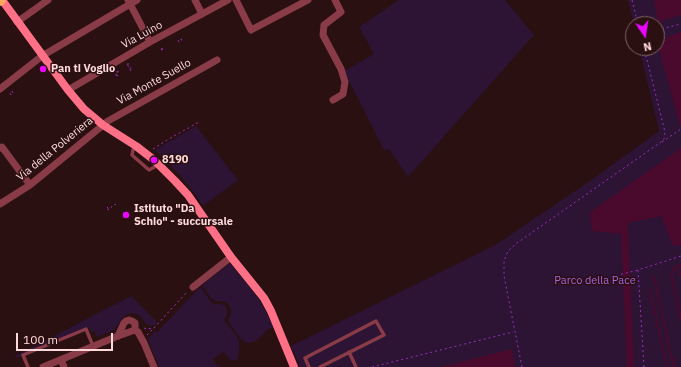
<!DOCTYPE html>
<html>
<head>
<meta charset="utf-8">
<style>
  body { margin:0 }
  #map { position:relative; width:681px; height:367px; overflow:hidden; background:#2a1011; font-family:"IBM Plex Sans",sans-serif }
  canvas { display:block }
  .north { position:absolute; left:625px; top:16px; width:40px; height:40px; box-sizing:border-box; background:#2a1011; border:1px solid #7f6062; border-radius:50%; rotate:167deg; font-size:11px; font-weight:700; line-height:16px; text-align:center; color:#ffd9dc }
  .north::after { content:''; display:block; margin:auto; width:14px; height:18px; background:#ea05ff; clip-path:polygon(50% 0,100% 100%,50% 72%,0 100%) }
  .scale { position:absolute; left:16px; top:333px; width:97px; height:18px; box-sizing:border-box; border:2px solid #ffd9dc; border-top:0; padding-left:5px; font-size:12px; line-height:14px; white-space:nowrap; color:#ffd9dc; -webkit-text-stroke:3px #2a1011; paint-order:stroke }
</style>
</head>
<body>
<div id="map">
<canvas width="681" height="367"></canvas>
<div class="north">N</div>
<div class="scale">100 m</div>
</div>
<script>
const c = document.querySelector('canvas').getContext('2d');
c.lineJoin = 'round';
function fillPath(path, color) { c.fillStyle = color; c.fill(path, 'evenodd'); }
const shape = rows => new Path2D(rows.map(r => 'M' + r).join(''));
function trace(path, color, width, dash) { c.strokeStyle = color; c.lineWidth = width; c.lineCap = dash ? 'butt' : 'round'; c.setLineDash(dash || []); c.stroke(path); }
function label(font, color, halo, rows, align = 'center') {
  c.font = font + ' "IBM Plex Sans",sans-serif'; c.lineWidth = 3; c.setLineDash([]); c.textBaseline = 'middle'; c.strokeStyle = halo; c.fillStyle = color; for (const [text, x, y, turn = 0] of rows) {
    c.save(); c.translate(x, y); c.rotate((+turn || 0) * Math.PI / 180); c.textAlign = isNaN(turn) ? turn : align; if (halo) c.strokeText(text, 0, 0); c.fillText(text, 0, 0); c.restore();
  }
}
const green = shape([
  [399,0,505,0,534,35,408,177,389,149,384,150,344,71,374,54,359,27],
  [628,0,681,0,681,367,300,367,291,346,497,244,594,178,659,131,639,48,657,48,657,24,634,24],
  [196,126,238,180,203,206,198,198,178,173,155,150],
  [230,263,259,299,274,327,268,329,257,340,253,342,250,343,245,342,241,339,232,327,228,320,230,316,231,311,229,305,226,302,215,301,211,298,202,285],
  [200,287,213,304,219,304,224,305,226,307,227,311,227,315,224,320,236,335,239,341,239,352,238,358,236,361,229,359,224,352,213,359,217,366,219,365,220,367,159,367,148,340,148,338,156,331,159,332,159,330],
  [131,296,157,322,155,325,151,326,148,325,146,324,141,317,139,315,132,313,128,314,123,317,118,325,114,330,97,337,94,331,91,332,89,327,16,358,15,356]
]);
const water = shape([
  [654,0,681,0,681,15,658,22],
  [681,32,681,125,680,126,659,49,669,36],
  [681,148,681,245,673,246,661,216,628,223,634,367,627,367,621,234,592,231,590,212],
  [512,349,515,367,441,367]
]);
const stream = shape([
  [660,21,664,43],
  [681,265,675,267,672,273,672,278,681,320],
  [677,266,681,276],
  [654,276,674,367],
  [650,290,667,367]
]);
const path = shape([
  [632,0,638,24],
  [657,30,681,24],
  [181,39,182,40,179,42,178,40,181,39],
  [162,48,163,51,162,51,161,49,162,48],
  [128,63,128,65,132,70,131,71,127,64,128,63],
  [118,71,118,72,116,73,118,77,117,77,115,73,118,71],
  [12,91,13,93,11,95,10,93,12,91],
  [662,142,681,129],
  [153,149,167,140,199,122],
  [109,210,106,208,107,207,109,209,115,204,117,206],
  [587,283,638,270],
  [144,328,147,329,154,328],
  [147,335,154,328,163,318,187,292],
  [372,367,513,332],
  [522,367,504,276,504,261,508,251,517,243,661,142,664,139,665,132,644,48],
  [644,367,638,270,681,256]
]);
const lane = shape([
  [135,147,133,150,132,155,149,170,158,165],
  [349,352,356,367],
  [28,367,23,355,86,329,93,346],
  [309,367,305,358,376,321,384,335,320,367]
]);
const street = shape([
  [128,0,150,42],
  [195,0,202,14],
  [236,0,251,30,308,0],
  [17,22,48,0],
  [0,89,42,56,137,0],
  [68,90,150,42,228,0],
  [333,100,343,94,345,82,341,69,323,35,324,25,341,12,335,0],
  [0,148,2,147,30,185],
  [0,204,30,185,108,121,217,60],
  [193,287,231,257],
  [135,330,138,332,144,343,154,367],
  [61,360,64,367],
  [43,367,118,336,132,331,135,330,135,323,132,321,129,320,126,321,124,323,118,336]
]);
const secondary = shape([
  [2,0,68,90,84,109,103,125,136,146,154,160,175,181,188,195,231,257,264,298,271,311,294,367]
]);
const primary = shape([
  [0,1,1,0]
]);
const markers = [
  [43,69,4,"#ea05ff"],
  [154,160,4,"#ea05ff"],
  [126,215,4,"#ea05ff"]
];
const streetNames = [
  ["Via Luino",142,35,-29],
  ["Via Monte Suello",154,82,-29],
  ["Via della Polveriera",55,149,-39]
];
const poiNames = [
  ["Pan ti Voglio",51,69],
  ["8190",162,160],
  ["Istituto \"Da",134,209],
  ["Schio\" - succursale",134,222]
];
const parkNames = [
  ["Parco della Pace",595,281]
];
fillPath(green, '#2d1334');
fillPath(water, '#490a2d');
trace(stream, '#490a2d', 2);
trace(path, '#9a2fbd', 1, [2, 3]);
trace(lane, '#893b47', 3.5);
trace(street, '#893b47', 7);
trace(secondary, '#ff7087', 8);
trace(primary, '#ffa660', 10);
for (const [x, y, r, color] of markers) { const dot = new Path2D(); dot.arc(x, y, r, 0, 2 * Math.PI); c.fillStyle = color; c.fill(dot); trace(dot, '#2a1011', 1.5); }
label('11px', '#ffd9dc', '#2a1011', streetNames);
label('bold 11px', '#ffd9dc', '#2a1011', poiNames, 'left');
label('11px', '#aa63e1', '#2a1011', parkNames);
</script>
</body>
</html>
